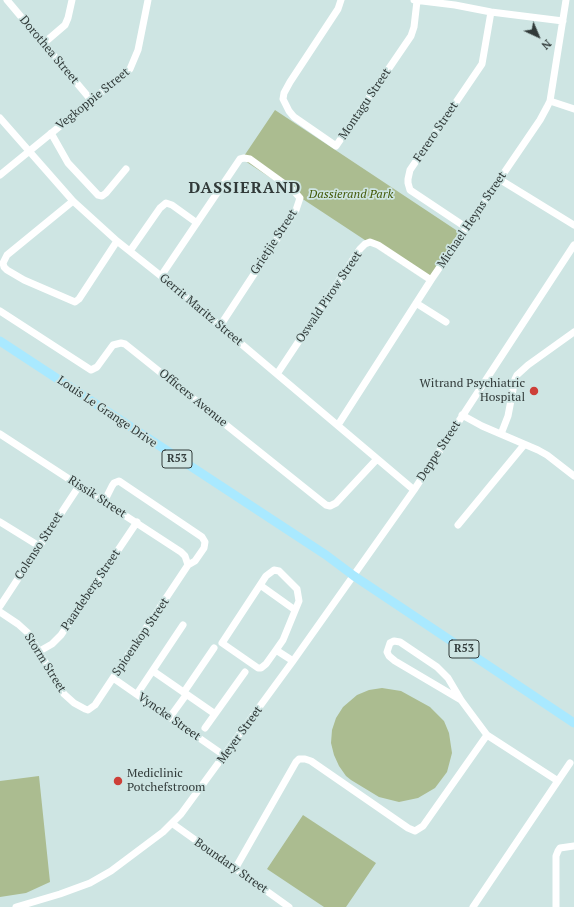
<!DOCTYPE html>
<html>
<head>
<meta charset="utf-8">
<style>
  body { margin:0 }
  #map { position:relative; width:574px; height:907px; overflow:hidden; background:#cee5e3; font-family:"PT Serif",serif }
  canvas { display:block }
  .north { position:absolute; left:518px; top:16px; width:40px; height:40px; -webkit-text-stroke:3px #cee5e3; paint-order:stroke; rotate:136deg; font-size:11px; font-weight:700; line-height:16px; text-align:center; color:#313a39 }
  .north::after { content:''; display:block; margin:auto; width:14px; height:18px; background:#313a39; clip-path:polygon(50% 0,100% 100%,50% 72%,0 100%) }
</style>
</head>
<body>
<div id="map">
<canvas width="574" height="907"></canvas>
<div class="north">N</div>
</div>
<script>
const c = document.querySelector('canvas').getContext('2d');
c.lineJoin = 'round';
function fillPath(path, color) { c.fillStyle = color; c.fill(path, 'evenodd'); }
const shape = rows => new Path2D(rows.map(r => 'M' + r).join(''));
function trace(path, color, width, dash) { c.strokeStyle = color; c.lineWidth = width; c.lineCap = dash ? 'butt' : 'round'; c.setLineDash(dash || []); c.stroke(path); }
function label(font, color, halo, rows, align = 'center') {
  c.font = font + ' "PT Serif",serif'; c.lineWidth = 3.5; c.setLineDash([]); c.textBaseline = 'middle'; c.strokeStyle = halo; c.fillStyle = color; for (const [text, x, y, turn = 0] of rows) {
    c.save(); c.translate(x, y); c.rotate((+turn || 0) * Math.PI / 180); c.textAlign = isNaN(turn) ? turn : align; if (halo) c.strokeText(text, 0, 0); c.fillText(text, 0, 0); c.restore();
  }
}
const green = shape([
  [275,110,459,232,427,281,242,159],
  [382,688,401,691,430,707,444,721,449,733,452,753,447,772,435,788,418,798,399,802,379,797,351,780,346,776,339,766,334,755,331,743,332,730,336,718,343,707,357,695,369,690],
  [39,776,50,882,26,893,0,897,0,781],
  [303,815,376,863,346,907,324,907,267,869]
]);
const minor = shape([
  [7,0,91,100],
  [341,0,338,9,290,82,284,93,283,99,289,111,294,117,336,146,411,36,414,27,417,1],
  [414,0,455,5,491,12,563,21],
  [44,43,65,25,68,18,72,0],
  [550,101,574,109],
  [0,118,73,201,117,241,161,276,414,490],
  [51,133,68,163,98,195,102,196,106,193,126,169],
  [0,175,130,69,138,50,148,0],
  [499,179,574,225],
  [73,201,7,255,3,263,4,267,7,270,24,280,75,302,79,299,117,241],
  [467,228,410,190,408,183,408,179,410,170,482,64,491,12],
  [130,251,160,208,166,203,172,205,197,223],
  [161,276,240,159,244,158,250,159,293,190,300,198,296,210,220,326],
  [416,303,446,322],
  [0,311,91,370,97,367,113,345,121,343,125,344,326,505,330,506,336,503,377,459],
  [277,374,360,249,365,244,370,242,378,245,431,280],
  [462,415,482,426,538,450,547,455,574,476],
  [338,425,431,280,540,120,547,107,550,101,566,0],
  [0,434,181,552,185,556,188,565],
  [501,434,508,416,515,379,517,375,528,365,574,332],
  [104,502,112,486,114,483,119,481,202,537,205,542,204,548,195,561,188,565],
  [0,522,39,546],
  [458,525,524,445],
  [260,585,295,610],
  [0,606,79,486],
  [0,612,18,624,28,633,64,694,74,703,85,709,88,710,95,705,188,565],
  [276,650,266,664,261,668,258,668,222,643,266,576,274,570,279,571,297,589,299,601,283,640,276,650,293,661],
  [38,652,52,644,61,635,137,522],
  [153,671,215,714],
  [113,678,225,756],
  [184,692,214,648],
  [137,694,183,625],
  [461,700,395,661,389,656,387,652,390,643,394,641,400,642,437,667,448,678,461,700,487,735],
  [170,717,186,695],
  [205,728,245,672],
  [173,824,289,907],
  [235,869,296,762,299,759,305,759,311,761,408,828,415,831,423,826,487,735,558,781],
  [16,907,60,894,90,883,111,871,163,832,181,814,293,661,414,490,574,245],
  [473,907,570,763],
  [556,907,556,856,558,851,560,848,574,846]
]);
const major = shape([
  [0,341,326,555,354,576,574,723]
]);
const markers = [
  [534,391,5,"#cd3f38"],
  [118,781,5,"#cd3f38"]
];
const shields = [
  [177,459,30],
  [464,649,30]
];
const shieldNames = [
  ["R53",177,459],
  ["R53",464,649]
];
const streetNames = [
  ["Dorothea Street",49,50,50],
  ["Vegkoppie Street",93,99,-39],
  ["Montagu Street",365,104,-56],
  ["Ferero Street",436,132,-56],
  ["Michael Heyns Street",472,220,-56],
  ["Grietjie Street",274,242,-57],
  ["Oswald Pirow Street",329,297,-56],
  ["Gerrit Maritz Street",201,310,40],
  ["Officers Avenue",193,398,39],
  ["Louis Le Grange Drive",107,412,34],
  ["Deppe Street",439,451,-57],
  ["Rissik Street",97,497,33],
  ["Colenso Street",39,546,-57],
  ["Paardeberg Street",91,590,-56],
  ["Spioenkop Street",141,637,-56],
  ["Storm Street",45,663,58],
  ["Vyncke Street",169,717,35],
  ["Meyer Street",240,735,-54],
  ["Boundary Street",231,866,35]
];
const parkNames = [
  ["Dassierand Park",351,195]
];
const poiNames = [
  ["Witrand Psychiatric",525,384],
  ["Hospital",525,398],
  ["Mediclinic",127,774,"left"],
  ["Potchefstroom",127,788,"left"]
];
const districtNames = [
  ["DASSIERAND",245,188]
];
fillPath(green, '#abbc90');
trace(minor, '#fff', 7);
trace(major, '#a9e9ff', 9);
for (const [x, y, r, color] of markers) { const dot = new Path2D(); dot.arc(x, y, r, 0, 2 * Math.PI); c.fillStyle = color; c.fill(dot); trace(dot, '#cee5e3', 1.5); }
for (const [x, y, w] of shields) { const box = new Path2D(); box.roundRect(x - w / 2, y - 9, w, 18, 3); c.fillStyle = '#cee5e3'; c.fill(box); trace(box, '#313a39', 1); }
label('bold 11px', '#313a39', null, shieldNames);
label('12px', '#313a39', '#cee5e3', streetNames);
label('italic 12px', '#435908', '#cee5e3', parkNames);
label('12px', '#313a39', '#cee5e3', poiNames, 'right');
c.letterSpacing = '1px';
label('bold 16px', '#313a39', '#cee5e3', districtNames);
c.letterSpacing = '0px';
</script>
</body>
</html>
